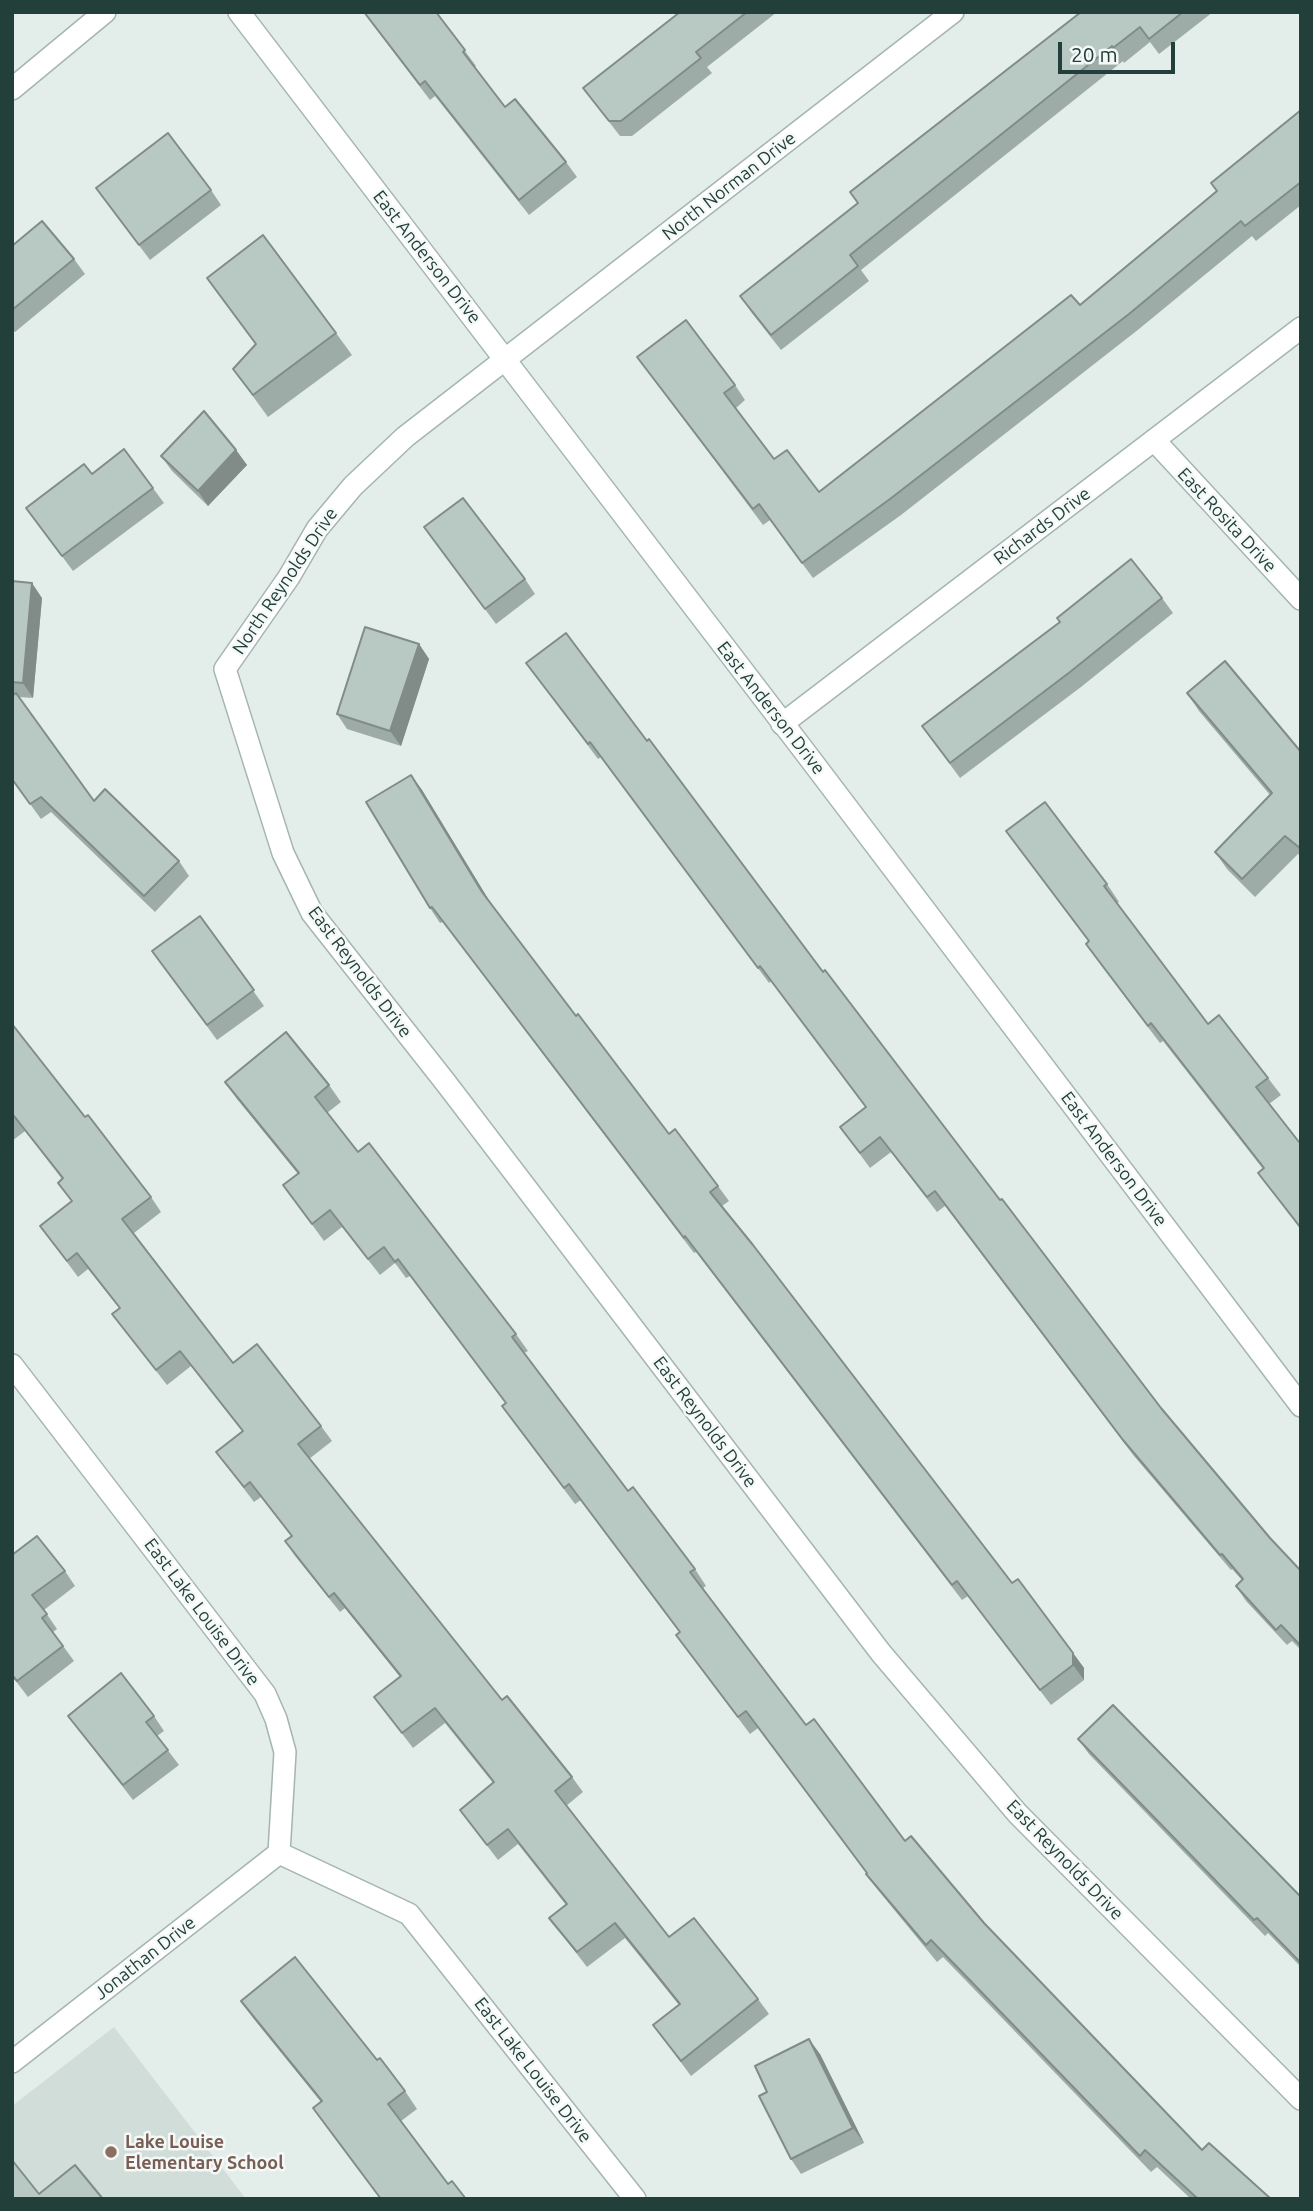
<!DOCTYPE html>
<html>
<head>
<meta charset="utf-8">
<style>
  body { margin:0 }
  #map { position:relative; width:1313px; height:2211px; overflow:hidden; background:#e3edea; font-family:Ubuntu,sans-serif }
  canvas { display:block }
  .frame { position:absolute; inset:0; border:14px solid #223f3a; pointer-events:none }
  .scale { position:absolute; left:1058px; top:42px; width:117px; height:32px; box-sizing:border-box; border:4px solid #223f3a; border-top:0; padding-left:9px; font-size:21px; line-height:24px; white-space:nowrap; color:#223f3a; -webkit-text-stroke:5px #f4f9f7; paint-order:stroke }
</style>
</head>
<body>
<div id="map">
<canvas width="1313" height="2211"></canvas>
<div class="frame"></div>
<div class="scale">20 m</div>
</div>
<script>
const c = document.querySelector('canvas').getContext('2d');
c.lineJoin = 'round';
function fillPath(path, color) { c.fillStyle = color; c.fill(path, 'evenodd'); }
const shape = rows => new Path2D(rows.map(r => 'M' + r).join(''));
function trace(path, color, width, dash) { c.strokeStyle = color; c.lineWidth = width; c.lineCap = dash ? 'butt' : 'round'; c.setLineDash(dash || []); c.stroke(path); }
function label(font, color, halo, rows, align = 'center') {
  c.font = font + ' Ubuntu,sans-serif'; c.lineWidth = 5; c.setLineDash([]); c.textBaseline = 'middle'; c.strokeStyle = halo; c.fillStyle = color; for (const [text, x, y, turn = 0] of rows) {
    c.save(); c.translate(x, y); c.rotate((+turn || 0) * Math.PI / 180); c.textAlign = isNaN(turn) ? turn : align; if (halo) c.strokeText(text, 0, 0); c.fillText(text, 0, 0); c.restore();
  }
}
const built = shape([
  [114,2027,246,2199,12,2199,12,2106]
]);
const minor = shape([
  [953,12,405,437,353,486,317,529,289,577,225,669,283,853,312,913,446,1083,881,1653,1017,1813,1301,2099],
  [12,89,105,12],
  [1154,440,1301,599],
  [782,724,1301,328],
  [12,1365,265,1694,276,1719,285,1752,279,1853],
  [279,1853,409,1914,635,2199],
  [12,2062,279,1853]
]);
const tertiary = shape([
  [239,12,808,756,1301,1406]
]);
const wall = shape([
  [363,12,436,12,476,66,474,67,505,107,566,162,577,177,529,215,435,96,430,100],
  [680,12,777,12,707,67,712,73,632,136,620,136,583,88],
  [1081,12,1213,12,1159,54,1150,42,1124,63,1123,61,861,270,869,281,781,350,751,312,740,296,858,203,850,192],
  [1301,110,1301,205,1256,241,1252,236,1139,329,901,515,813,578,770,520,763,525,637,357,735,385,745,400,736,408,774,459,819,492,1080,305,1217,192,1211,183],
  [96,188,211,190,221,205,150,260],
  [12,246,74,259,85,274,15,332,12,329],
  [207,278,336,333,352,355,268,417,233,369,256,345],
  [124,449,164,503,73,571,26,508,92,474],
  [236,450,247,465,208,506,172,471,161,456],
  [424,527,525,579,535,594,496,624],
  [12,581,42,598,33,698,19,697,94,801,179,861,189,876,155,912,51,812,41,819,12,779],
  [1162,598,1173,613,1081,687,960,778,922,726],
  [419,644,429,659,401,746,347,729,337,714],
  [526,663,647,741,823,972,1161,1408,1270,1538,1301,1571,1301,1650,1292,1641,1287,1645,1246,1601,1236,1586,1242,1580,1232,1569,1231,1570,1134,1456,945,1206,937,1212,891,1152,870,1168,840,1127,866,1107,771,981,769,983,601,757,598,759],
  [1187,693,1301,752,1301,856,1298,854,1255,897,1227,869,1215,852,1270,795,1199,711],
  [411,775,422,790,490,902,576,1016,669,1134,718,1186,729,1201,722,1206,1012,1583,1073,1653,1084,1668,1084,1680,1051,1705,968,1596,962,1600,696,1252,694,1253,443,922,440,923,430,908],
  [1006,831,1107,884,1119,902,1117,903,1208,1024,1268,1078,1281,1095,1269,1104,1299,1142,1301,1141,1301,1230,1258,1173,1263,1169,1163,1041,1160,1043,1098,961,1086,944,1089,942],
  [200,916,264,1006,217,1040,163,966],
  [12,1024,85,1117,151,1197,161,1212,134,1233,233,1363,321,1426,332,1441,309,1459,502,1700,572,1777,583,1792,566,1806,669,1937,758,1999,769,2014,691,2076,653,2025,679,2005,625,1938,587,1967,549,1918,566,1905,518,1844,498,1860,460,1810,493,1783,445,1723,413,1748,374,1697,400,1677,345,1608,340,1612,295,1556,285,1541,291,1536,261,1497,254,1502,216,1452,242,1431,191,1366,167,1385,112,1314,120,1309,88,1269,78,1277,40,1226,72,1202,58,1183,62,1179,25,1131,12,1141],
  [225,1082,329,1085,341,1102,327,1113,358,1152,516,1334,528,1351,524,1353,628,1491,695,1569,706,1586,703,1588,806,1725,905,1841,1202,2150,1271,2199,1191,2199,1157,2167,1151,2172,943,1957,937,1962,878,1890,866,1874,867,1873,758,1728,750,1734,676,1635,680,1633,581,1500,575,1504,502,1406,506,1403,410,1276,406,1278,395,1263,380,1275,342,1227,324,1241,283,1185,298,1174,237,1099],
  [12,1555,65,1571,75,1586,44,1610,57,1629,53,1632,74,1661,28,1697,12,1676],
  [68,1716,154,1716,164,1731,157,1736,179,1765,133,1800],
  [1078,1739,1301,1897,1301,1967,1268,1933,1265,1936,1089,1754],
  [241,2001,377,2060,405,2091,417,2109,401,2121,448,2184,466,2199,381,2199,313,2108,321,2102,253,2018],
  [820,2054,864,2143,801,2174,791,2159,767,2092]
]);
const shadedWall = shape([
  [236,450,247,465,208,506,198,491],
  [32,583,42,598,33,698,23,683],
  [419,644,429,659,401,746,390,731],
  [411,775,422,790,493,907,482,892],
  [1073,1653,1084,1668,1084,1680,1073,1665],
  [809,2039,820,2054,864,2143,853,2128]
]);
const building = shape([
  [364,12,436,12,465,50,463,52,505,107,515,99,566,162,519,200,425,81,420,85,364,12],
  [680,12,747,12,696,52,701,58,621,121,609,121,583,88,680,12],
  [1081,12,1183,12,1149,39,1140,27,1113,48,1112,46,850,255,858,266,771,335,740,296,858,203,850,192,1081,12],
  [1301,110,1301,182,1245,226,1241,221,1129,314,890,499,802,563,759,504,753,509,637,357,686,320,735,385,724,393,774,459,787,450,819,492,1071,295,1080,305,1217,191,1211,183,1301,110],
  [168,133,211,190,139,245,96,188,168,133],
  [42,221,74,259,12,310,12,246,42,221],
  [263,235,336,333,253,395,233,369,256,344,207,278,263,235],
  [204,411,236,450,198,491,161,456,204,411],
  [124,449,153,488,62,556,26,508,84,464,92,474,124,449],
  [463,498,525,579,485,609,424,527,463,498],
  [1131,559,1162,598,1070,672,950,763,922,726,1060,622,1057,618,1131,559],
  [12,581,32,583,23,683,12,682,12,581],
  [365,627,419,644,390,731,337,714,365,627],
  [566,633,647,741,649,739,823,972,825,970,1000,1200,1002,1199,1161,1408,1270,1538,1301,1571,1301,1646,1281,1625,1276,1630,1236,1586,1243,1579,1222,1554,1220,1555,1123,1440,935,1191,927,1197,880,1137,860,1153,840,1127,866,1107,760,966,758,968,590,742,588,744,526,663,566,633],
  [1225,661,1301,752,1301,849,1285,836,1242,879,1215,852,1272,793,1187,693,1225,661],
  [16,693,94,801,105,789,179,861,144,896,41,797,30,804,12,779,12,696,16,693],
  [411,775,482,892,576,1016,578,1014,669,1134,675,1129,718,1186,710,1192,753,1245,1012,1583,1018,1579,1073,1653,1073,1665,1040,1690,957,1581,952,1585,685,1236,684,1238,432,907,430,908,366,802,411,775],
  [1045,802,1107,884,1104,886,1208,1024,1219,1015,1268,1078,1256,1087,1299,1142,1301,1141,1301,1228,1258,1173,1264,1168,1151,1023,1148,1026,1086,944,1089,941,1006,831,1045,802],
  [200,916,254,990,207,1025,152,951,200,916],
  [12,1024,85,1117,88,1115,151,1197,122,1219,233,1363,257,1344,321,1426,298,1444,502,1700,507,1696,572,1777,555,1791,669,1937,694,1918,758,1999,681,2061,653,2025,680,2004,615,1923,577,1952,549,1918,567,1904,508,1829,487,1845,460,1810,494,1782,435,1708,402,1733,374,1697,401,1676,334,1593,329,1597,285,1541,292,1536,250,1482,244,1487,216,1452,243,1431,180,1351,156,1370,112,1314,120,1308,77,1253,67,1261,40,1226,72,1201,58,1183,63,1178,14,1116,12,1118,12,1024],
  [286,1032,329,1085,315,1097,358,1152,369,1143,516,1334,512,1337,628,1491,633,1487,695,1569,690,1572,806,1725,814,1719,905,1841,911,1836,984,1923,1202,2150,1209,2143,1271,2199,1198,2199,1145,2150,1140,2156,931,1940,926,1945,866,1874,867,1873,746,1711,738,1717,676,1635,680,1632,569,1484,564,1488,502,1406,506,1403,398,1259,395,1262,384,1247,368,1259,330,1210,312,1224,283,1185,299,1173,225,1082,286,1032],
  [37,1536,65,1571,32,1595,47,1614,42,1618,63,1646,17,1681,12,1675,12,1555,37,1536],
  [121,1673,154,1716,146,1722,168,1750,123,1785,68,1716,121,1673],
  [1113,1705,1301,1897,1301,1963,1257,1918,1254,1920,1078,1739,1113,1705],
  [295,1957,377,2060,380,2058,405,2091,388,2104,448,2184,452,2181,466,2199,381,2199,313,2108,322,2101,241,2001,295,1957],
  [809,2039,853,2128,791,2159,759,2096,767,2092,755,2066,809,2039],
  [12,2160,39,2194,75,2165,103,2199,12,2199,12,2160]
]);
const markers = [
  [111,2152,7,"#8d6e63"]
];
const streetNames = [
  ["North Norman Drive",729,186,-38],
  ["East Anderson Drive",427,257,52],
  ["East Rosita Drive",1227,520,47],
  ["Richards Drive",1042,526,-37],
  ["North Reynolds Drive",285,581,-56],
  ["East Anderson Drive",771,708,52],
  ["East Reynolds Drive",360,972,53],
  ["East Anderson Drive",1114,1159,53],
  ["East Reynolds Drive",705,1422,53],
  ["East Lake Louise Drive",202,1612,53],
  ["East Reynolds Drive",1065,1860,46],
  ["Jonathan Drive",145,1958,-38],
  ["East Lake Louise Drive",533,2070,52]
];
const educationNames = [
  ["Lake Louise",125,2142],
  ["Elementary School",125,2163]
];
fillPath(built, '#d1ddd9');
trace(minor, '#a5b5b2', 24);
trace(tertiary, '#a5b5b2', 24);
trace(minor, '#fff', 21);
trace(tertiary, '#fff', 21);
fillPath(wall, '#9eaca8');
fillPath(shadedWall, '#818c88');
fillPath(building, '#b8c8c3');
trace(building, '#818c88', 2);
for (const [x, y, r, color] of markers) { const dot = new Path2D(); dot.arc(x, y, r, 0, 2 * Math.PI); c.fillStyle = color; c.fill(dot); trace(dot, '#f4f9f7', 2.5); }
label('18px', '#223f3a', '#f4f9f7', streetNames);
label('bold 18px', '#785e54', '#f4f9f7', educationNames, 'left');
</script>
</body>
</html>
